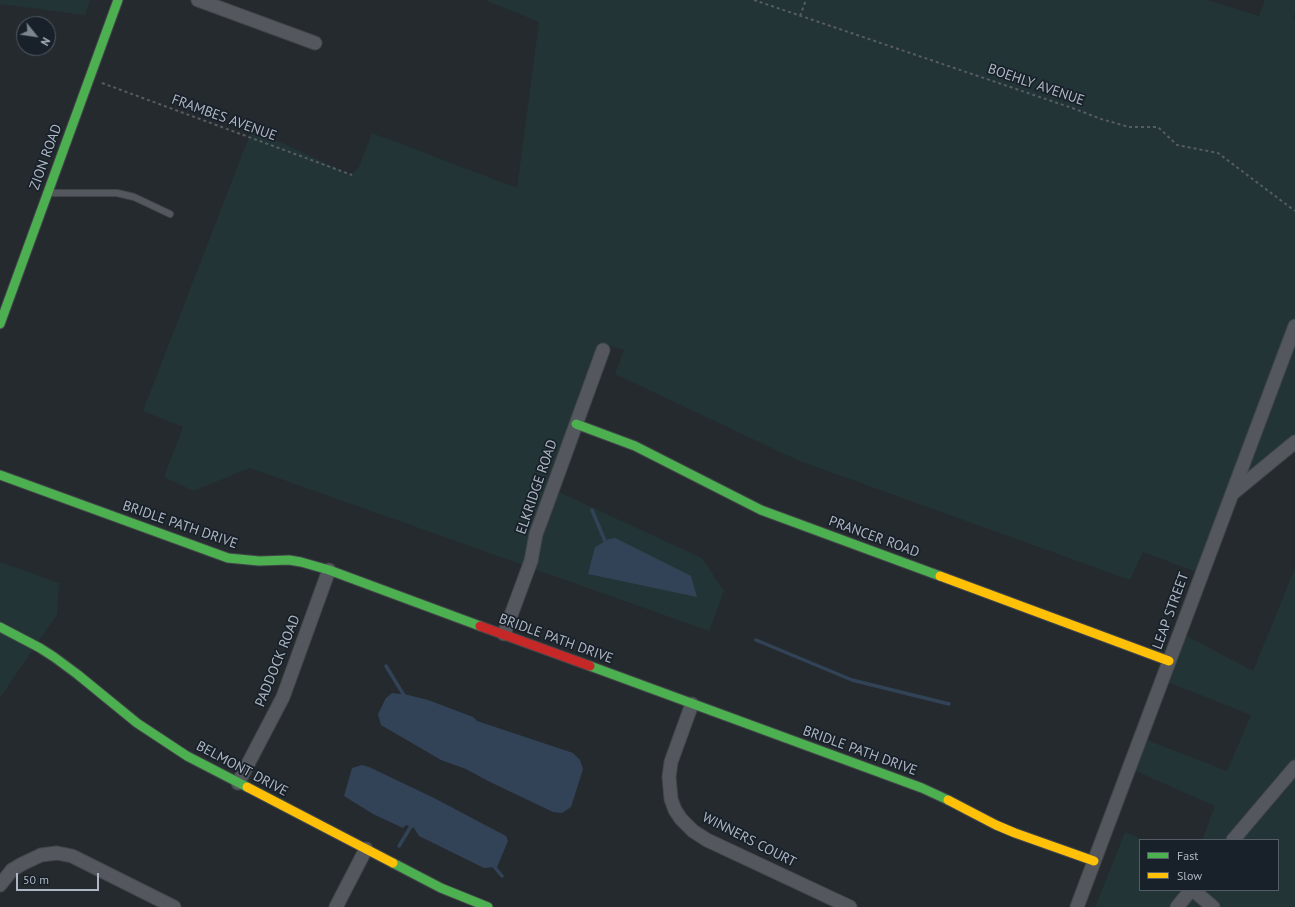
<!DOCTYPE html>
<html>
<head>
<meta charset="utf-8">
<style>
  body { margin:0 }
  #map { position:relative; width:1295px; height:907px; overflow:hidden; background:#252a2f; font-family:"PT Sans",sans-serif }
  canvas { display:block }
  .legend { position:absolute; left:1139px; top:839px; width:140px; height:52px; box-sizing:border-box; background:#182029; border:1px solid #545c66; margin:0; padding:5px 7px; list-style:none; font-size:12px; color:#adb6c2 }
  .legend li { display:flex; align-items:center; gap:8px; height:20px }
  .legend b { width:20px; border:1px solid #545c66 }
  .north { position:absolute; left:16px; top:16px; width:40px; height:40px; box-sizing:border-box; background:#182029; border:1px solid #545c66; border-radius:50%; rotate:120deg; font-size:11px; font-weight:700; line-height:16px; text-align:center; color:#adb6c2 }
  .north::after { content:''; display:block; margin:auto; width:14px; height:18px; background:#7d858f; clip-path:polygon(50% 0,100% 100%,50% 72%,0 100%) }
  .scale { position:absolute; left:16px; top:873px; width:83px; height:18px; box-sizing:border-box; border:2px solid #adb6c2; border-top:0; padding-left:5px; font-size:12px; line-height:14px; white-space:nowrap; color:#adb6c2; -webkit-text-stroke:3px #182029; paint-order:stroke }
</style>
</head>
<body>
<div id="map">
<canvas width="1295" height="907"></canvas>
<ul class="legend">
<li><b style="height:5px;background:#4caf50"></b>Fast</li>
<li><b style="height:5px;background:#ffc107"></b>Slow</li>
</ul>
<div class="north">N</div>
<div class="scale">50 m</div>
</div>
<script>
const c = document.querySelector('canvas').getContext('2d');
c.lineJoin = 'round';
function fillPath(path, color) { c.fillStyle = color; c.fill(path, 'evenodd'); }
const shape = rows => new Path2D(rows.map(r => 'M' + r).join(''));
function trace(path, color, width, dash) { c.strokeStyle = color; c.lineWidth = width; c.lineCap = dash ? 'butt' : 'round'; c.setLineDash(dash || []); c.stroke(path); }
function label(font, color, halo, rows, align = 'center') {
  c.font = font + ' "PT Sans",sans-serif'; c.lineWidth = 3.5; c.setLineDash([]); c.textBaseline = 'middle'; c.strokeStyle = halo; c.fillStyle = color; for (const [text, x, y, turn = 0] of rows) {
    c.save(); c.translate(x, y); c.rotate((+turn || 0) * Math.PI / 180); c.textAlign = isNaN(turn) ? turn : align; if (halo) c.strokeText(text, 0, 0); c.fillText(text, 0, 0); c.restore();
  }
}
const green = shape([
  [0,0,90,0,85,15,0,4],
  [485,0,1208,0,1259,16,1265,0,1295,0,1295,13,1293,18,1295,19,1295,319,1287,342,1295,345,1295,443,1228,498,1199,573,1143,552,1130,580,797,460,615,374,624,350,601,343,550,488,702,558,724,591,709,631,250,468,193,491,164,477,183,427,143,411,252,129,351,175,359,167,372,133,517,188,539,22],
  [0,562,59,583,57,614,0,698],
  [1295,568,1295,907,1095,907,1125,832,1143,840,1140,840,1140,890,1278,890,1278,840,1202,840,1215,806,1129,768,1139,737,1227,771,1251,715,1160,679,1178,631,1253,671]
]);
const water = shape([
  [615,538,691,576,697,597,588,574,595,547,609,539],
  [392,693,408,695,428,700,473,717,477,721,573,753,580,760,583,769,571,807,562,813,553,812,488,781,466,769,441,760,381,725,378,714,386,698],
  [362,765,369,767,434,798,506,836,508,841,497,867,484,868,419,836,414,828,406,825,403,828,373,814,344,796,352,768]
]);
const stream = shape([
  [592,510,605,541],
  [756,640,852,680,949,704],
  [386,666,405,697],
  [399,846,413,823],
  [492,864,502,876]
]);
const path = shape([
  [754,0,1075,109,1101,119,1129,127,1158,127,1177,145,1218,153,1295,211],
  [800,16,806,0],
  [102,83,352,175]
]);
const lane = shape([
  [50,193,117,193,134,197,170,214]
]);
const street = shape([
  [198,0,315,43],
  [1232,494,1295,442],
  [504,634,531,561,536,534,542,518,603,350],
  [692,704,671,762,669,777,671,799,675,810,681,819,693,831,707,840,850,907],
  [238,783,283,697,329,570],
  [1233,840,1295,767],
  [0,885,12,870,22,864,41,855,57,853,72,856,174,907],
  [1193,890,1213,907],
  [336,907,366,849],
  [1077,907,1295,326],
  [1177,907,1191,890]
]);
const fast = shape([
  [0,324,118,0],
  [576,424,635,446,761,510,940,576],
  [0,475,228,558,259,561,289,560,301,562,329,570,480,626],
  [0,627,40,648,54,657,77,674,137,723,187,756,247,787],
  [590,666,922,788,948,800],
  [393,863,441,888,488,907]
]);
const slow = shape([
  [940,576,1169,661],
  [247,787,393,863],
  [948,800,996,825,1015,833,1094,861]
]);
const jam = shape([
  [480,626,590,666]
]);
const streetNames = [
  ["BOEHLY AVENUE",1036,85,19],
  ["FRAMBES AVENUE",224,118,20],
  ["ZION ROAD",46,157,-70],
  ["ELKRIDGE ROAD",537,487,-71],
  ["BRIDLE PATH DRIVE",180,525,19],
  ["PRANCER ROAD",874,537,20],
  ["LEAP STREET",1171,611,-70],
  ["BRIDLE PATH DRIVE",556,639,20],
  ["PADDOCK ROAD",278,661,-68],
  ["BRIDLE PATH DRIVE",860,751,20],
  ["BELMONT DRIVE",242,769,28],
  ["WINNERS COURT",749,840,27]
];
fillPath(green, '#223435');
fillPath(water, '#324357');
trace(stream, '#324357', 3.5);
trace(lane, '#42464a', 8);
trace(street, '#42464a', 15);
trace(fast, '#42464a', 11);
trace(slow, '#42464a', 11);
trace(jam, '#42464a', 11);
trace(path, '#575c62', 2, [3, 3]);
trace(lane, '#54585e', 6);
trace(street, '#54585e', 13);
trace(fast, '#4caf50', 9);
trace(slow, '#ffc107', 9);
trace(jam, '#c62828', 9);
label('14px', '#adb6c2', '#182029', streetNames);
</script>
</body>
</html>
